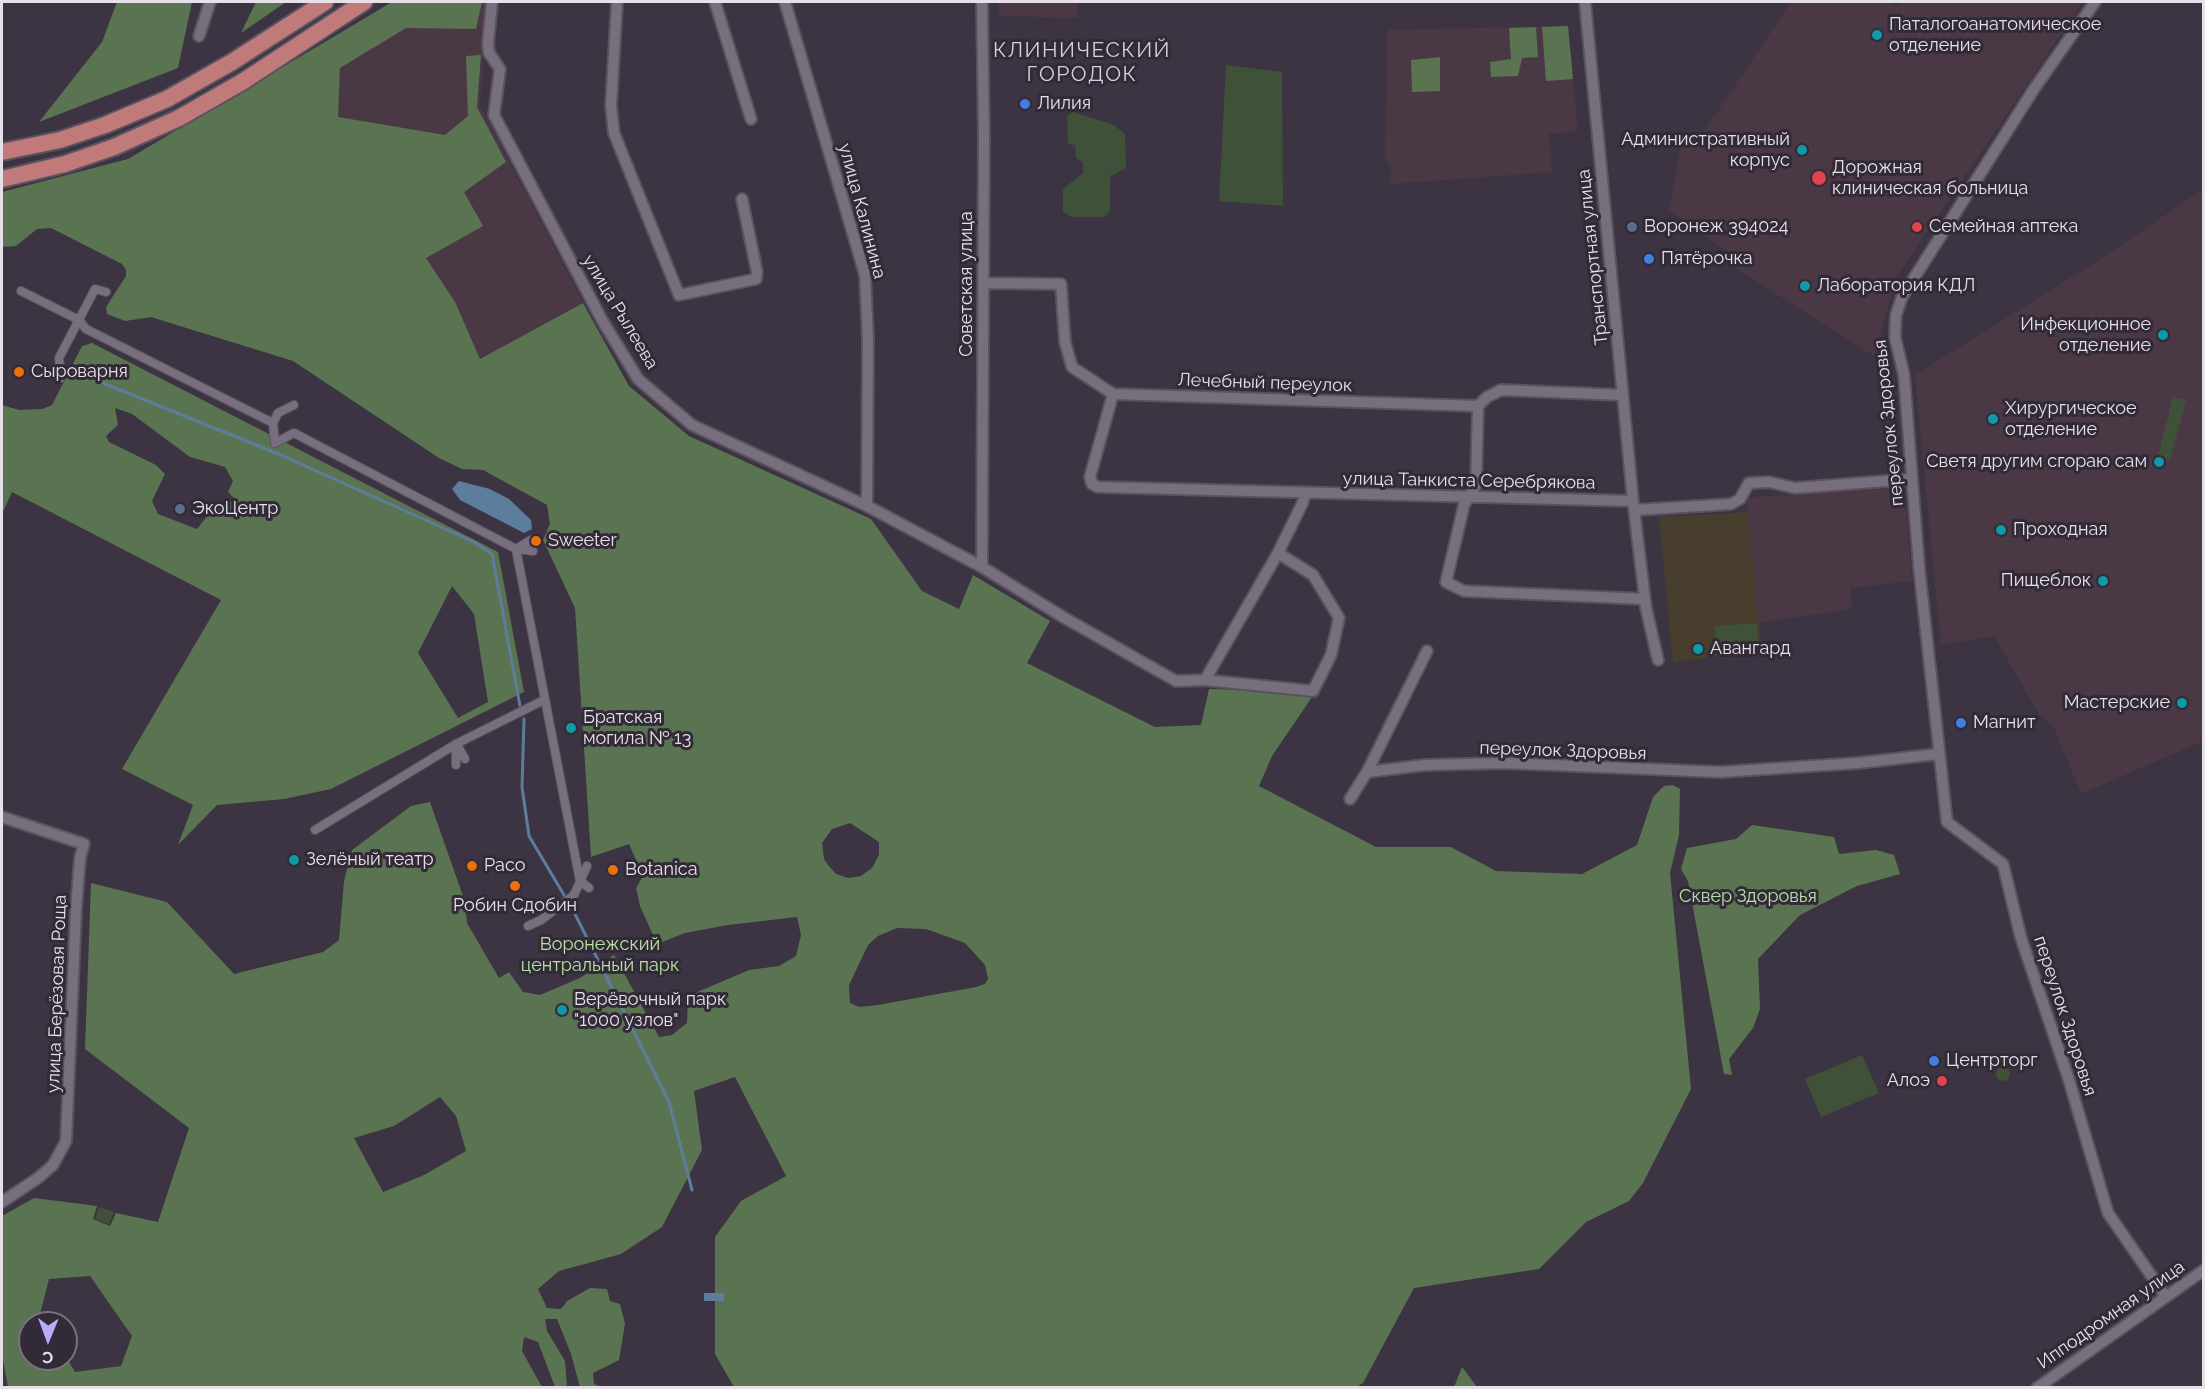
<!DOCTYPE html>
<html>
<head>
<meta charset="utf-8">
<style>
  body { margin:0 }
  #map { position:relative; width:2205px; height:1389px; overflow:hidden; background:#3c3442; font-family:Raleway,sans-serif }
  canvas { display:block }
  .frame { position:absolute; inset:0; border:3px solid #e6e1e9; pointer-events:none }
  .north { position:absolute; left:18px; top:1311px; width:60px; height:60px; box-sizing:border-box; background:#322a37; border:2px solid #7a737e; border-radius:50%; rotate:181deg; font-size:16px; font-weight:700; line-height:24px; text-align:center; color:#e6e1e9 }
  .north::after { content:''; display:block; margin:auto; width:21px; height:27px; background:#b8abf7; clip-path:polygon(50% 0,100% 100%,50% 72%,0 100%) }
</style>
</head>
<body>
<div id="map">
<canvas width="2205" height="1389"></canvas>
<div class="frame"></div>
<div class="north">С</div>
</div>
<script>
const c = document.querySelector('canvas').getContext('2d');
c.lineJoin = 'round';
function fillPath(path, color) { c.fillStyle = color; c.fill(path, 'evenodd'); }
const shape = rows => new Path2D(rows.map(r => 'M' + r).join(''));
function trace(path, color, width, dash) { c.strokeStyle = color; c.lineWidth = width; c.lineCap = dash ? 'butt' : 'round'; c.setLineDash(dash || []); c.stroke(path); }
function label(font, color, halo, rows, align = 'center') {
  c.font = font + ' Raleway,sans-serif'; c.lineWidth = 6; c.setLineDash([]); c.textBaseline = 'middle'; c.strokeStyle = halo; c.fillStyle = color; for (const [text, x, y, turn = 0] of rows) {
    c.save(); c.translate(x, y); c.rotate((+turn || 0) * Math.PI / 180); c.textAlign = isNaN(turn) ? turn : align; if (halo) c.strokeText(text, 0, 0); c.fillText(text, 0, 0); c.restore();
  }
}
const commercial = shape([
  [1748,512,1762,652,1673,662,1659,517]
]);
const medical = shape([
  [410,2,488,2,480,105,583,303,480,359,337,126,340,43],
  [999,2,1078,2,1078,18,999,16],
  [1791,2,1892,2,1896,7,1900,2,2083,2,1897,276,1874,356,1737,269,1731,254,1669,210,1681,146,1697,142],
  [1568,26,1578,131,1549,134,1552,172,1390,184,1391,167,1385,159,1387,30],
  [2203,189,2203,741,2081,794,2053,726,2039,714,1994,636,1941,645,1915,375,2104,257],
  [1904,485,1912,581,1850,588,1852,609,1758,623,1747,498]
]);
const green = shape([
  [1226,65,1282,72,1283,206,1219,201],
  [1073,112,1114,125,1125,134,1126,168,1110,177,1110,211,1105,217,1071,217,1063,212,1063,189,1083,173,1083,162,1076,158,1075,145,1068,144,1067,116],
  [2173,397,2186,400,2170,460,2158,457],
  [1757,623,1759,649,1717,652,1715,626],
  [1862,1055,1879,1093,1821,1117,1805,1079],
  '1996 1074a7 7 0 1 1 14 0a7 7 0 1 1-14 0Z',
  [99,1207,114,1212,109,1224,95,1219]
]);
const forest = shape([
  [117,2,192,2,178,68,39,122,102,42],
  [256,2,286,2,241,33],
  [392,2,482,2,476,29,406,28,340,68,338,117,445,135,468,116,466,56,481,55,477,107,506,162,464,192,483,226,426,258,455,302,480,359,583,303,629,386,689,436,871,519,922,591,959,609,973,575,1050,621,1027,663,1155,727,1201,725,1209,689,1280,691,1312,697,1272,756,1259,786,1376,847,1451,847,1496,871,1582,874,1637,845,1653,797,1664,786,1673,785,1680,789,1679,835,1670,873,1691,1089,1643,1183,1629,1201,1586,1222,1539,1269,1414,1288,1363,1383,1356,1387,734,1387,715,1354,715,1237,741,1201,786,1176,735,1077,694,1091,702,1150,662,1227,621,1254,559,1271,538,1289,547,1308,561,1309,567,1301,590,1288,607,1289,610,1301,620,1304,625,1324,619,1360,593,1373,594,1384,601,1387,580,1387,571,1354,557,1319,545,1319,547,1331,565,1361,567,1387,555,1387,538,1342,524,1337,522,1351,542,1387,8,1387,2,1355,2,1216,34,1198,97,1206,93,1219,110,1226,116,1213,158,1222,189,1128,85,1049,91,883,167,902,234,974,323,952,339,940,344,881,352,850,411,806,430,802,465,902,467,923,499,978,509,972,523,992,540,995,580,978,614,955,659,1037,672,1035,687,1023,688,996,749,970,779,966,796,956,801,935,797,917,728,925,685,933,657,944,640,906,636,888,643,876,629,844,591,857,575,608,543,540,550,524,547,505,483,470,462,469,439,458,293,361,151,317,125,321,107,314,106,307,126,276,126,270,122,264,51,228,37,229,16,246,2,247,2,192,128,159],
  [850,823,879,842,879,855,872,868,861,876,848,878,836,874,828,865,824,859,822,843,832,829],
  [897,928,926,929,965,943,985,965,988,979,985,984,976,987,878,1005,859,1007,850,1003,849,985,868,945,878,936],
  [440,1097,456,1116,466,1151,424,1175,383,1192,354,1138,394,1126],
  [90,1276,132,1336,121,1366,75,1372,66,1357,30,1359,30,1323,45,1323,40,1314,49,1279],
  [1316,2,1540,2,1540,3],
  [1568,26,1573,79,1546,81,1542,27],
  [1536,27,1538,57,1522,58,1518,76,1491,77,1490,62,1511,59,1509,28],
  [1440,57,1440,91,1412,92,1411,60],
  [92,343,498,552,524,692,331,789,284,799,217,805,178,845,193,805,122,769,221,600,12,492,2,514,2,405,19,410,42,409,52,405,82,346],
  [115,408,132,414,190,457,225,467,233,481,228,492,236,500,225,502,211,511,197,529,158,514,152,501,165,474,156,465,109,442,106,436,118,425],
  [452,586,474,614,488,702,458,718,418,653],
  [1752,825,1834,837,1839,854,1876,850,1894,855,1900,874,1857,886,1800,915,1758,959,1760,1009,1753,1028,1729,1059,1732,1075,1724,1074,1688,881,1681,869,1687,848,1736,839],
  [1462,1367,1477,1387,1454,1387]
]);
const water = shape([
  [459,481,490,489,509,499,531,520,532,529,524,533,460,500,452,489],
  [704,1293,724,1293,724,1301,704,1301]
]);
const stream = shape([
  [88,377,281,455,474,542,492,554,520,706],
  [524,719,522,787,529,836,564,895],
  [570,904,669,1102,692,1190]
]);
const pedestrian = shape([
  [21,291,79,320,86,329,273,423,275,443,294,433,516,549,580,881,589,888],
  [61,378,59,358,95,289,106,292],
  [273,423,278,413,294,405],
  [516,549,531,540],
  [517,549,533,551],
  [457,745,465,759],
  [456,765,456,744],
  [315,830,456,744,544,700],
  [528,926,541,920,574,895,587,866]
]);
const minor = shape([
  [492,2,488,43,489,53,500,69,494,115,602,320,638,379,692,425,867,506,982,567,1063,617,1176,681,1205,680,1278,553,1303,502,1305,493],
  [617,2,611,106,614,133,679,295,756,279,757,272,742,199],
  [715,2,751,119],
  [785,2,865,275,868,340,867,506],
  [1585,2,1633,501,1646,608,1658,660],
  [2095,2,2034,89,1902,297,1896,315,1895,337,1904,375,1919,567,1947,822,2003,864,2021,938,2068,1077,2108,1213,2166,1297],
  [199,36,210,2],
  [983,283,1061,284,1065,342,1072,367,1113,394,1478,406,1487,397,1501,390,1623,395],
  [1113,394,1090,477,1092,484,1098,487,1633,501],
  [1478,406,1476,485,1464,505,1446,582,1464,591,1645,599],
  [1635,510,1731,504,1740,499,1749,483,1769,482,1795,488,1912,479],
  [982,567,984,137,982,2],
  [1427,651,1367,772,1425,765,1504,763,1720,772,1858,763,1938,754],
  [1205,680,1313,691,1331,655,1339,618,1313,575,1278,553],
  [1350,799,1367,772],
  [2,817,84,844,80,858,76,910,66,1141,53,1165,38,1178,2,1202],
  [2037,1388,2204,1270]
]);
const primary = shape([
  [2,152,60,140,105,125,167,99,232,62,325,2],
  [2,179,65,164,114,147,179,118,242,82,364,2]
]);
const markers = [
  [1877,35,6,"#0f9aa8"],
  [1025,104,6,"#3f7fe0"],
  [1802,150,6,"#0f9aa8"],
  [1819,178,8,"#e0444e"],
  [1632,227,6,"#5c6f8a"],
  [1917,227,6,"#e0444e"],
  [1649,259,6,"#3f7fe0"],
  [1805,286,6,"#0f9aa8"],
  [2163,335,6,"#0f9aa8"],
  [19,372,6,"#e8710a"],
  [1993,419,6,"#0f9aa8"],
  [2159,462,6,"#0f9aa8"],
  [180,509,6,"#5c6f8a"],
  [2001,530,6,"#0f9aa8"],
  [536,541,6,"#e8710a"],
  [2103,581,6,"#0f9aa8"],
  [1698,649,6,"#0f9aa8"],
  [2182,703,6,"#0f9aa8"],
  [1961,723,6,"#3f7fe0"],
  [571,728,6,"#0f9aa8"],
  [294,860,6,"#0f9aa8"],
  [472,866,6,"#e8710a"],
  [613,870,6,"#e8710a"],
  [515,886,6,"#e8710a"],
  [562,1010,6,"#0f9aa8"],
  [1934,1061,6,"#3f7fe0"],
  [1942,1081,6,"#e0444e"]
];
const poiNames = [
  ["Паталогоанатомическое",1889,25],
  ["отделение",1889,46],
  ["Лилия",1037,104],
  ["Административный",1790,140,"right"],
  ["корпус",1790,161,"right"],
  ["Дорожная",1832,168],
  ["клиническая больница",1832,189],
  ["Воронеж 394024",1644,227],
  ["Семейная аптека",1929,227],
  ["Пятёрочка",1661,259],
  ["Лаборатория КДЛ",1817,286],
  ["Инфекционное",2151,325,"right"],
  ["отделение",2151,346,"right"],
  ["Сыроварня",31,372],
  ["Хирургическое",2005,409],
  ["отделение",2005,430],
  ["Светя другим сгораю сам",2147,462,"right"],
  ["ЭкоЦентр",192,509],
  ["Проходная",2013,530],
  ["Sweeter",548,541],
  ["Пищеблок",2091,581,"right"],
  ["Авангард",1710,649],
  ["Мастерские",2170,703,"right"],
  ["Братская",583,718],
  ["могила № 13",583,739],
  ["Магнит",1973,723],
  ["Зелёный театр",306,860],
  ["Paco",484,866],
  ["Botanica",625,870],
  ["Робин Сдобин",515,906,"center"],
  ["Верёвочный парк",574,1000],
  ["\"1000 узлов\"",574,1021],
  ["Центрторг",1946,1061],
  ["Алоэ",1930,1081,"right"]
];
const streetNames = [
  ["улица Калинина",862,211,75],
  ["Транспортная улица",1593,257,-96],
  ["Советская улица",967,284,-90],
  ["улица Рылеева",620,312,59],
  ["Лечебный переулок",1265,383,2],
  ["переулок Здоровья",1889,423,-96],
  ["улица Танкиста Серебрякова",1469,481,1],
  ["переулок Здоровья",1563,751,2],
  ["улица Берёзовая Роща",57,994,-88],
  ["переулок Здоровья",2065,1016,72],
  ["Ипподромная улица",2111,1315,-35]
];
const parkNames = [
  ["Сквер Здоровья",1748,897],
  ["Воронежский",600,945],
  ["центральный парк",600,966]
];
const quarterNames = [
  ["КЛИНИЧЕСКИЙ",1082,51],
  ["ГОРОДОК",1082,75]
];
fillPath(commercial, '#483e2d');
fillPath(medical, '#4a3945');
fillPath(green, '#3f5138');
fillPath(forest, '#5a7451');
fillPath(water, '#5d7d9d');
trace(stream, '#5d7d9d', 3);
trace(pedestrian, '#5a525e', 10);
trace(minor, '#5a525e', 14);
trace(primary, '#5a525e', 20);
trace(pedestrian, '#786f7e', 8);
trace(minor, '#786f7e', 10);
trace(primary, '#c07a7a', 16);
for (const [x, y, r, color] of markers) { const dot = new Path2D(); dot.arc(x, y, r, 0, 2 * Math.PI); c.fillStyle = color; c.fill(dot); trace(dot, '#322a37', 2); }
label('18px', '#e6e1e9', '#322a37', poiNames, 'left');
label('18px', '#e6e1e9', '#322a37', streetNames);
label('18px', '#b6e1a6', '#322a37', parkNames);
c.letterSpacing = '1.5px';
label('21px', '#d9cee0', '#322a37', quarterNames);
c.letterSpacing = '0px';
</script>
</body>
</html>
